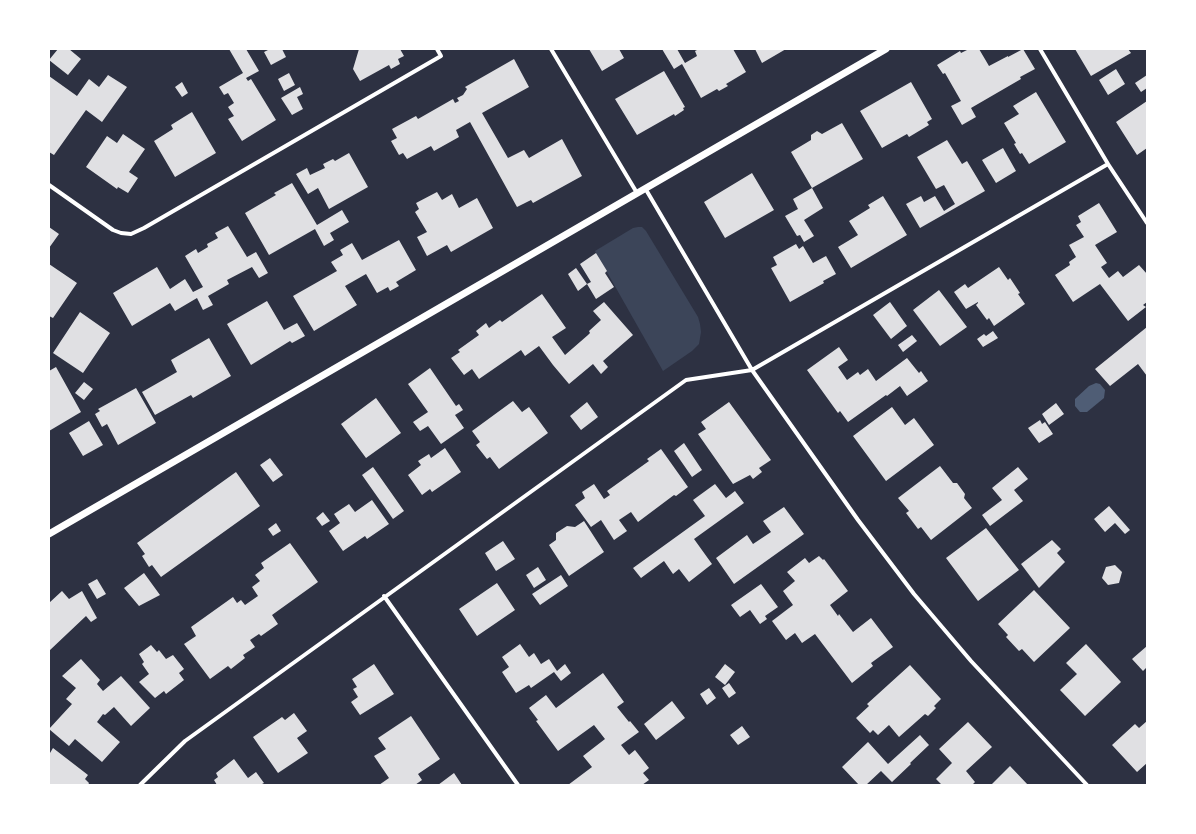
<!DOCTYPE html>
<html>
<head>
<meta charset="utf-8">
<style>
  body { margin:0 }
  #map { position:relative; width:1196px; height:834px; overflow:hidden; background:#2d3142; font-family:Ubuntu,sans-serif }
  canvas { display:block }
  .frame { position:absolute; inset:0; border:50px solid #fff; pointer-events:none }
</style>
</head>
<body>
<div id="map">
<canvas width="1196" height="834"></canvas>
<div class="frame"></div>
</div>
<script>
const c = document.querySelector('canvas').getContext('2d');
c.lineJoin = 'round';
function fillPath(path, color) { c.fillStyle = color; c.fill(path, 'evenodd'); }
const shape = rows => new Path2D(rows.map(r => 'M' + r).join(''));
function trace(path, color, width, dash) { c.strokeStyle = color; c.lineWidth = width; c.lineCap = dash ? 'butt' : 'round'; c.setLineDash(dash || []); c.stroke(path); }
const green = shape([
  [638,227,642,227,646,231,698,317,700,324,701,332,699,344,692,351,663,371,595,251,633,228]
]);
const water = shape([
  [1096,383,1100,384,1105,390,1104,398,1087,412,1080,412,1075,406,1075,399,1089,386]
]);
const building = shape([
  [58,49,69,49,81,59,68,75,49,60],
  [229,49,246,49,259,71,246,78,248,81,251,79,276,120,242,141,228,119,234,116,228,107,234,103,228,93,224,95,219,87,243,73],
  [270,49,282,49,286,57,271,65,264,52],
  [359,49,400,49,404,56,398,59,400,64,391,69,389,65,360,81,353,69],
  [589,49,619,49,624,58,602,71],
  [662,49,677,49,685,63,697,56,695,51,699,49,733,49,746,72,726,84,728,86,719,91,717,89,701,98,682,64,674,69],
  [755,49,786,49,762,63],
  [969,49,979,49,989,66,1008,56,1008,57,1023,49,1035,69,1020,77,1021,79,971,108,976,117,962,125,951,106,961,101,945,73,943,74,937,65,960,51,961,53],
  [1075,49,1128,49,1131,53,1091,76],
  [514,59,529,87,482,113,508,158,524,150,529,158,562,139,582,176,533,203,531,200,517,207,470,122,456,130,459,137,434,151,431,146,407,159,403,153,399,155,391,141,397,138,392,129,416,116,418,119,453,99,455,103,459,101,457,98,463,95,467,89,465,87],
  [1116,69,1125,84,1108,95,1099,80],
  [664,71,685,107,683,108,684,110,675,116,674,114,637,135,615,99],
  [289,73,295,85,284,91,278,79],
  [108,75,127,87,102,122,86,110,54,155,49,152,49,76,77,96,89,79,99,87],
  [1147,75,1147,88,1141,92,1135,83],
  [182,82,188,93,182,97,175,87],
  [911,82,932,119,927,122,929,125,909,137,907,134,882,148,860,111],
  [300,87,303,94,297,97,303,109,292,115,281,98],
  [1036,92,1066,142,1029,164,1022,153,1020,154,1014,144,1016,143,1004,123,1019,114,1013,106],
  [1147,101,1147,148,1137,155,1116,122],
  [192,112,216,153,175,177,154,141,173,129,171,125],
  [842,123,863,159,812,188,791,152,811,140,811,135,817,131,822,134],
  [123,134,145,149,129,172,138,178,128,193,118,187,117,189,86,167,107,136,117,143],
  [947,140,962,164,967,161,985,191,920,228,906,204,921,196,924,202,935,196,944,211,955,204,944,185,936,189,917,157],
  [1003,148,1016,171,996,183,982,160],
  [349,153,368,187,329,209,318,188,308,194,296,174,307,168,310,175,325,168,323,164,333,159,335,161],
  [752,173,774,210,725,238,704,202],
  [292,183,317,225,342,210,349,222,330,233,334,240,324,246,315,229,269,255,245,213,276,195,274,193],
  [812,188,823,208,804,220,814,236,804,242,800,235,797,236,785,216,798,209,793,199],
  [437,192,442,200,452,194,459,208,477,198,493,228,451,252,447,245,427,256,417,237,427,232,415,212,419,209,416,203],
  [883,196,907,235,851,268,838,247,858,235,849,221,870,208,868,205],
  [1099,203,1117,232,1095,245,1107,263,1101,267,1109,278,1118,271,1123,277,1139,265,1147,274,1147,302,1143,305,1146,307,1128,321,1100,284,1073,302,1055,275,1070,265,1069,262,1076,257,1069,245,1084,237,1076,225,1081,222,1078,216],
  [228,226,247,257,256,252,268,273,259,278,252,267,227,280,229,284,208,296,213,305,203,310,197,298,175,311,170,303,132,326,113,293,157,267,170,289,185,279,193,292,203,287,185,256,196,249,198,253,208,247,207,244,218,238,215,233],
  [49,227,59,234,49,248],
  [399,240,416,270,396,282,399,286,390,291,388,287,377,293,366,274,345,286,357,305,314,331,293,296,337,271,331,262,343,255,340,250,352,243,362,260],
  [796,244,799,249,803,246,813,263,826,256,836,274,823,281,824,283,790,302,771,268,777,265,773,257],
  [596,253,607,271,605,273,614,287,596,299,587,284,578,291,568,274,576,268,587,284,591,282,580,264],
  [49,264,77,283,53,318,49,316],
  [999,267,1008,280,1010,278,1020,293,1018,294,1025,304,994,326,989,318,987,320,976,305,978,303,978,302,966,309,954,292,965,284,968,288],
  [939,290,967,327,940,346,913,310],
  [542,294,566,328,552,337,565,355,588,335,590,333,589,331,601,320,593,311,604,302,633,335,603,361,608,367,601,374,593,364,569,384,553,365,539,346,525,356,521,350,479,379,472,369,464,375,451,358,460,352,458,350,479,335,476,331,486,323,489,328,500,320,502,322],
  [267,301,284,330,297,323,305,336,292,343,290,341,251,365,227,324],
  [890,302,907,326,891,339,873,315],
  [80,312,110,333,83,373,53,353],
  [1147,327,1147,376,1138,364,1110,386,1095,369],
  [993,331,998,338,983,347,977,339,984,334,986,336],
  [912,335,917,341,903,352,898,345],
  [209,338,231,376,193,398,191,395,155,415,142,392,177,372,171,360],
  [839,347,848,360,838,367,847,380,858,372,860,375,868,369,876,381,907,358,919,373,921,371,928,381,907,396,900,386,887,396,886,395,848,422,840,411,838,413,807,370],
  [56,367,81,412,49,431,49,371],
  [430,368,456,406,459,404,463,410,455,415,464,428,441,444,428,426,420,431,413,422,428,412,408,384],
  [84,382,93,389,84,400,75,393],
  [136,388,156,423,118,445,107,424,102,427,95,414,100,411,98,409],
  [376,398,401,433,366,458,341,424],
  [513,401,522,412,529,407,548,433,499,469,490,457,487,459,476,445,480,442,472,431],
  [587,402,598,417,581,430,570,416],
  [729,402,771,460,759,468,762,472,753,479,750,475,733,484,698,434,706,429,701,422],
  [1056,403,1064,414,1049,425,1042,414],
  [892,407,905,425,914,418,934,445,886,481,853,436],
  [1040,420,1042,424,1045,422,1053,434,1039,443,1028,428],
  [89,421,103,445,83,456,69,433],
  [684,443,702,470,692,477,674,451],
  [445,448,461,472,432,492,430,489,422,495,408,475,421,465,418,461,429,454,431,458],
  [661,449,688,487,676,496,674,495,638,522,631,512,619,520,627,531,614,540,601,520,591,527,575,505,585,498,582,492,594,484,604,499,610,495,607,491,649,461,647,459],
  [270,458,283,475,273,482,260,465],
  [940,466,953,483,957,483,965,494,964,498,972,508,931,540,921,527,918,529,906,513,909,511,898,498],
  [373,467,404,511,393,519,362,475],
  [1018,467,1028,479,1014,490,1023,501,990,526,982,515,1002,500,992,488],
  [236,472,260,506,161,577,152,565,149,567,142,556,145,554,137,543],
  [715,484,726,498,735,491,744,503,694,539,712,564,689,582,679,569,673,574,664,561,641,578,633,568,705,516,693,500],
  [372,500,389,524,367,539,365,536,343,551,329,531,340,523,334,514,349,504,355,512],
  [1109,506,1130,530,1125,534,1115,523,1105,532,1094,519],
  [784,507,804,534,734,584,716,558,747,535,753,544,771,532,763,521],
  [323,512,330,521,322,526,316,518],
  [584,521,604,552,569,576,549,545,556,540,556,533,567,526,575,527],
  [276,523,281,531,273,536,268,529],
  [986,528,1019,570,978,601,946,558],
  [1052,540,1061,549,1057,553,1065,562,1039,588,1021,564],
  [503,541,515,559,496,571,485,553],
  [290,543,318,582,272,615,278,624,261,636,259,634,250,640,255,647,243,655,245,658,231,669,228,666,210,679,184,644,196,636,191,627,233,597,237,603,241,600,245,605,258,596,252,587,260,581,255,575,264,568,261,563],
  [819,556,823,560,824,559,848,591,830,605,838,616,839,614,853,632,871,618,893,647,871,663,873,666,852,683,815,634,802,643,795,633,786,640,772,621,793,605,783,591,795,581,787,572,805,558,809,563],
  [1115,565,1122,572,1119,583,1108,585,1102,578,1106,567],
  [538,567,546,580,534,588,526,575],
  [144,573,160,595,139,606,124,588],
  [561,575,568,586,540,605,532,594],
  [97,579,106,594,97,599,88,584],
  [497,583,515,610,477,636,459,609],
  [761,584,778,607,765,616,767,619,760,624,750,610,740,617,731,605],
  [1034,590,1070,628,1034,662,1022,649,1019,651,1006,637,1008,635,998,624],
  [62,591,69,599,82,591,97,618,91,622,86,616,49,651,49,603],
  [520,644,529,657,534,653,541,664,549,659,557,671,565,664,571,673,561,681,554,672,531,688,529,685,516,693,502,672,509,667,502,657],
  [1086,644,1121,682,1085,716,1060,690,1077,674,1066,663],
  [151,645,157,652,159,650,166,659,173,655,184,669,179,673,184,680,166,694,164,691,155,698,139,682,149,674,142,664,144,662,139,654],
  [1147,646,1147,667,1143,671,1132,659],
  [81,659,100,680,97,684,103,691,121,676,150,708,131,726,114,707,105,715,103,714,97,722,120,742,102,762,75,739,69,746,49,729,72,704,66,699,76,688,62,676],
  [374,664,394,694,360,715,351,702,358,697,353,689,357,687,352,679],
  [725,664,735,672,725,685,715,677],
  [910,665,941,699,934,706,936,708,928,716,925,714,899,737,889,725,878,735,873,730,870,733,856,718,869,706,867,704],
  [603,673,624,702,617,707,629,722,630,721,639,732,621,745,629,755,635,750,649,768,643,773,649,780,642,785,568,785,592,767,583,756,605,739,594,725,558,751,536,721,538,720,529,708,546,695,556,708],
  [729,683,736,693,729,698,722,688],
  [709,688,716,698,707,705,700,694],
  [672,701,685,718,656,740,644,724],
  [294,713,307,731,297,738,308,753,278,773,253,737,282,717,285,720],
  [411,716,440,759,418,774,422,780,415,785,379,785,389,778,374,756,386,749,378,738],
  [1147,721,1147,763,1137,772,1112,745,1135,724,1139,728],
  [968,722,992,747,966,771,975,782,972,785,942,785,936,779,952,763,939,749],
  [742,726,750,737,738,745,730,735],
  [920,735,929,745,910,763,911,764,892,782,881,771,866,785,859,785,842,767,868,742,888,764],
  [53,748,88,775,85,779,89,783,88,785,49,785,49,752,50,753],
  [234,759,248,778,256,772,264,783,260,785,217,785,214,780,218,777,216,773],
  [1010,766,1028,785,991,785],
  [454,773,462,785,438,785]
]);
const minor = shape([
  [551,49,637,193],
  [1040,49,1108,164,1147,223],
  [49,185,113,230,121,233,131,234,144,228,441,56,437,49],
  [645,188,752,370,858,520,914,594,971,661,1087,785],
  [384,596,518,785],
  [140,785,185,741,686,380,752,370,1108,164]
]);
const tertiary = shape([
  [49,534,886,49]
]);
fillPath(green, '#3c4559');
fillPath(water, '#4f5d75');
fillPath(building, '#e0e0e3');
trace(minor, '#fff', 4);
trace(tertiary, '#fff', 7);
</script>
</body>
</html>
